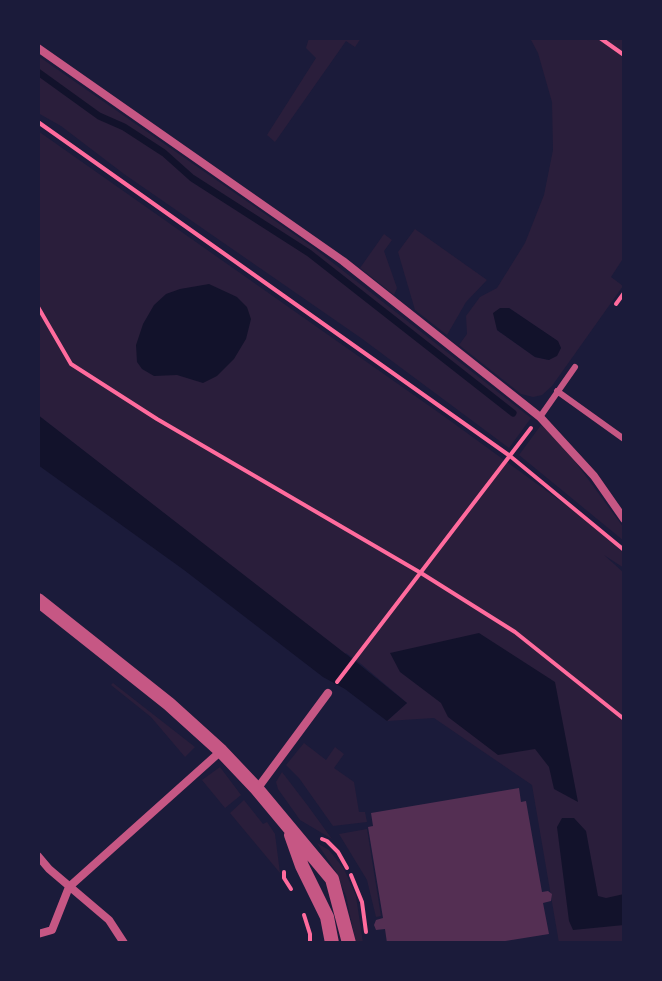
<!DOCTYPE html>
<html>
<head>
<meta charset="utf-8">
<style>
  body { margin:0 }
  #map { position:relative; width:662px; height:981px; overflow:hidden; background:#1b1b3a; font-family:Helvetica,sans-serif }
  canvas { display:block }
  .frame { position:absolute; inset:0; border:40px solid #1b1b3a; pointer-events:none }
</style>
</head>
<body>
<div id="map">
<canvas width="662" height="981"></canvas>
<div class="frame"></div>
</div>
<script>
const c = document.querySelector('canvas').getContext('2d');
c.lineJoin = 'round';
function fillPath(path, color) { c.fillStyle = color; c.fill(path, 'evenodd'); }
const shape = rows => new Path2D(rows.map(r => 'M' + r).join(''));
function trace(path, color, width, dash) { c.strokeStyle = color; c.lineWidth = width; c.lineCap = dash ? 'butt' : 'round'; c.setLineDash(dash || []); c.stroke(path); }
const green = shape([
  [309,38,361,38,355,47,346,41,275,142,267,135,316,58,306,48],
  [530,38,624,38,624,257,611,277,623,286,552,386,542,395,533,397,521,394,459,345,467,334,466,316,480,297,497,288,525,243,544,195,553,150,552,102,538,53],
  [509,308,557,341,561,348,549,360,535,357,497,330],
  [38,56,314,248,531,418,509,448,361,338,124,174,61,126,38,113],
  [38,131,445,417,599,529,624,551,624,568,604,555,624,573,624,943,559,943,532,785,434,718,387,721,407,703,361,664,346,653,344,655,38,415],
  [415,229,487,280,466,302,447,335,415,310,398,252],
  [384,234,392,240,384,251,397,288,394,295,360,268],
  [541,425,560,441,624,528,624,541,519,455],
  [113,683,195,747,185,757,151,717,111,685],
  [304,743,326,760,335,747,344,754,334,768,354,782,359,812,365,812,367,822,333,826,299,778,286,765],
  [220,767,241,795,225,808,202,780],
  [282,772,308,806,332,839,300,820,278,789,276,782],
  [244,800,263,824,267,822,275,834,280,873,230,813],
  [367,829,381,916,376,917,367,880,339,834],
  [317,843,329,850,344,869,356,896,363,943,356,943,346,896,336,872]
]);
const water = shape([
  [209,284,237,297,247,307,251,319,246,339,234,359,217,376,203,383,177,375,154,376,142,369,137,362,136,345,143,324,154,305,166,294,180,289],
  [500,308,509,308,558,341,561,348,557,356,549,360,535,357,497,330,493,313],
  [38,415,360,665,407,703,387,721,345,689,323,677,184,570,38,465],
  [479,633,555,682,578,802,554,789,549,767,535,749,498,755,448,717,441,703,400,672,390,653],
  [562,818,574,818,586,831,598,896,606,898,624,894,624,925,573,930,569,921,557,827]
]);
const stream = shape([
  [38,72,99,116,124,127,164,153,192,178,309,253,513,413]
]);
const building = shape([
  [519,788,521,802,526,801,542,892,548,891,552,894,551,901,543,903,549,934,493,943,387,943,385,929,376,930,374,925,376,920,383,918,368,827,373,826,371,813]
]);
const path = shape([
  [600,38,624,55],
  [38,122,510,456,624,550],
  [616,304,624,293],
  [38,307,71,364,157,419,421,573,515,632,624,719],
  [337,682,531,428],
  [322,839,327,841,338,852,347,868],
  [284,872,284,878,291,889],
  [351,875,362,902,366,932],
  [304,915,310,934,310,943]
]);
const service = shape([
  [557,391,624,439],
  [540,417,575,367]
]);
const minor = shape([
  [38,48,343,261,540,417,594,476,624,519],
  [257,789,328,693],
  [38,856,49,869,109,920,124,943],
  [38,934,52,930,69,887,221,751]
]);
const tertiary = shape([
  [38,600,169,704,221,751,257,789,332,879,349,943],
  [291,835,302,866,327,917,332,943]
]);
fillPath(green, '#2a1e3b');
fillPath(water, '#12122b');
trace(stream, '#12122b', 7);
fillPath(building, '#542f53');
trace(path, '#ff6b9d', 4);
trace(service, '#c65784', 6);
trace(minor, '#c65784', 8);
trace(tertiary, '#c65784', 14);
</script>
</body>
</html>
